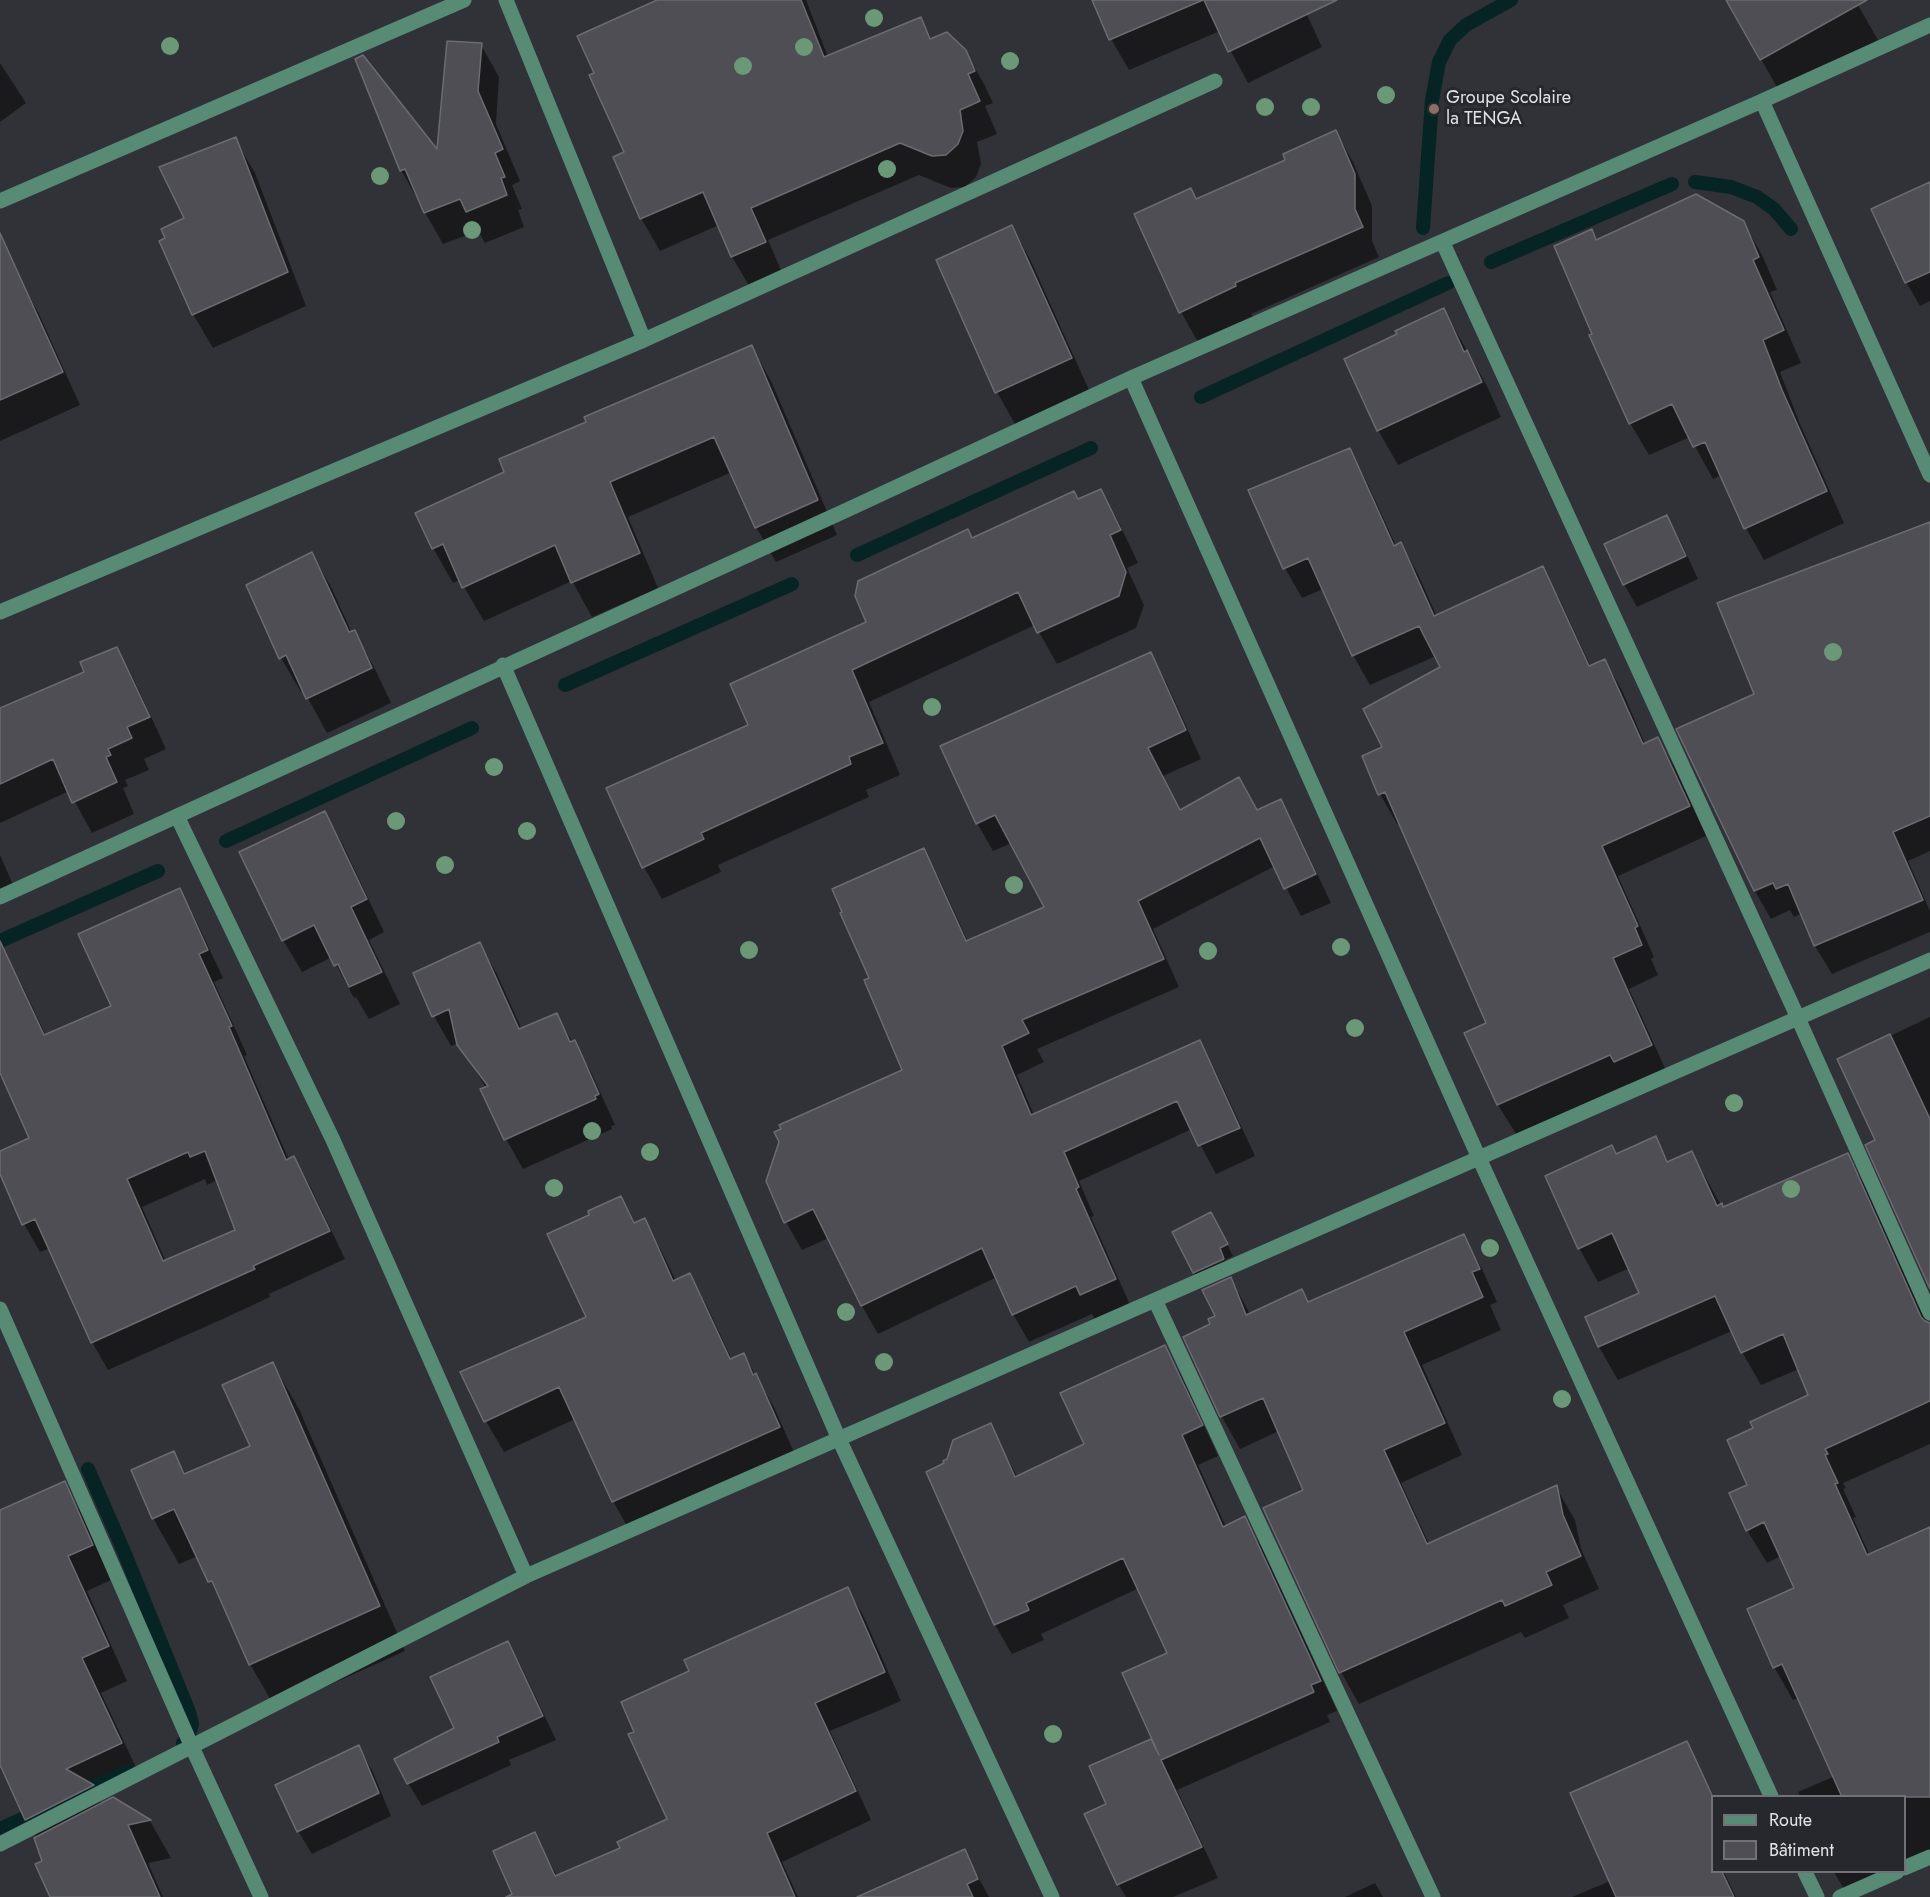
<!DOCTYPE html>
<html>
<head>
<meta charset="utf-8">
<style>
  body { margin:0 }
  #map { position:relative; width:1930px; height:1897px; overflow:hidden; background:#313237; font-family:Jost,sans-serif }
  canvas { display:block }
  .legend { position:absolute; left:1711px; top:1795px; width:195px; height:78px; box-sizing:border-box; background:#27282d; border:2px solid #717277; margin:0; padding:8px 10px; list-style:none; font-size:18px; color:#e1e2e5 }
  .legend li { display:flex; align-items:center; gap:12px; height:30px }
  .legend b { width:30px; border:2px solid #717277 }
</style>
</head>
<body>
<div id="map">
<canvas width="1930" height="1897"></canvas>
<ul class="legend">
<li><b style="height:8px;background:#578b75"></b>Route</li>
<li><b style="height:16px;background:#4e4e54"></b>Bâtiment</li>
</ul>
</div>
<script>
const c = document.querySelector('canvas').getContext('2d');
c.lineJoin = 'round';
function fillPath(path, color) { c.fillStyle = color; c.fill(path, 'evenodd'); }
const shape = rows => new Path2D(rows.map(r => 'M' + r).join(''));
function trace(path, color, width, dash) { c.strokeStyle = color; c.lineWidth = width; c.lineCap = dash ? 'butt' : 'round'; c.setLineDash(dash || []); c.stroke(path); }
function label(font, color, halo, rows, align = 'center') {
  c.font = font + ' Jost,sans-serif'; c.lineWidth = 6; c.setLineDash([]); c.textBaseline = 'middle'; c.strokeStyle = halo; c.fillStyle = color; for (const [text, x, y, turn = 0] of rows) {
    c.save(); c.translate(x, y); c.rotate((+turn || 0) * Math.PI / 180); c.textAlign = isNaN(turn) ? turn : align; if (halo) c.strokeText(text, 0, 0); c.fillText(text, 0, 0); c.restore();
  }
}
const shadow = shape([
  [661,0,806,0,828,57,920,19,932,40,965,51,984,84,993,103,985,106,997,134,977,142,981,164,976,177,965,187,951,188,919,175,768,240,783,275,751,289,732,257,719,225,660,251,641,218,626,153,596,73],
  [1093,0,1300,0,1322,47,1248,83,1220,31,1129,70,1111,39],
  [1727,0,1855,0,1878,40,1781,94],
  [481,45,499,77,496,124,520,181,512,185,522,209,518,210,524,227,485,243,478,231,443,244,401,170,439,153],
  [0,63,26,103,0,122],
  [1336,132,1353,162,1372,206,1372,241,1379,257,1251,314,1253,317,1198,342,1181,312,1136,215,1196,201,1287,161],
  [235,139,255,173,306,306,213,348,193,314,186,219],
  [1930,184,1930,301,1920,306,1906,282,1873,210],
  [1743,222,1762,255,1777,290,1770,292,1801,363,1780,372,1800,424,1844,523,1764,560,1746,528,1721,475,1713,479,1690,437,1649,455,1630,423,1595,335,1591,231,1597,241],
  [1012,227,1030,259,1089,390,1015,424,997,392],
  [20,280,38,312,80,405,0,441,0,289],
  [1444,310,1487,386,1501,417,1398,465,1378,430],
  [751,346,771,381,837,535,776,562,756,527,732,472,628,517,658,588,592,617,572,581,484,621,460,580,453,583,433,548,506,473],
  [1349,450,1366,480,1396,546,1401,544,1418,574,1437,617,1542,568,1559,598,1591,667,1605,661,1622,690,1645,744,1658,739,1675,768,1706,836,1618,876,1654,957,1651,959,1658,975,1629,989,1668,1075,1632,1091,1628,1084,1516,1134,1498,1105,1466,1034,1488,1024,1400,822,1397,824,1380,794,1384,748,1442,668,1436,656,1370,685,1353,655,1323,589,1302,598,1285,568],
  [1101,491,1119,523,1138,563,1127,568,1144,605,1136,628,1057,664,1035,625,869,702,900,775,866,790,869,797,718,865,721,872,662,899,644,867,750,726,868,623,973,540],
  [1667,517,1680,540,1698,579,1637,607,1624,584],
  [1930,537,1930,851,1908,861,1930,911,1930,932,1832,974,1815,946,1802,913,1794,917,1790,910,1771,919,1755,891,1722,820,1756,695],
  [312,554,332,589,352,633,354,632,374,667,391,703,327,733,304,691,301,692,281,658],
  [117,649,134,680,166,749,144,759,149,770,125,780,128,786,123,788,134,814,92,833,69,791,0,823,0,709,86,673],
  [1150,654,1166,682,1201,759,1163,776,1180,811,1257,812,1280,801,1296,829,1331,903,1301,916,1275,866,1153,929,1179,987,1037,1049,1044,1062,1017,1075,1034,1115,1199,1041,1215,1070,1255,1156,1216,1174,1192,1129,1079,1181,1094,1216,1091,1217,1131,1307,1097,1323,1092,1314,1029,1342,1013,1314,997,1277,878,1334,862,1306,829,1238,802,1250,786,1222,904,1071,871,979,923,850,939,878,968,942,1046,908,1012,843,993,851,977,823],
  [324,813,343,845,384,932,369,940,400,1004,369,1019,356,997,354,998,332,957,302,972,283,940],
  [0,855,14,887,0,893],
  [179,890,195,918,223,978,214,982,247,1055,244,1056,289,1160,294,1158,310,1186,345,1259,269,1294,270,1297,225,1318,108,1370,92,1342,50,1248,40,1252,24,1224,0,1170,0,1153,31,1139,3,1076,0,1077,0,964,8,960,24,989,46,1036,113,1006],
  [205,1179,207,1185,217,1180,237,1231,166,1262,142,1207],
  [479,944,497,974,522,1030,556,1015,591,1072,615,1125,611,1126,612,1129,523,1169,506,1139,486,1088,458,1043,451,1046,434,1016],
  [1930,1017,1930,1285,1877,1141,1839,1060],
  [1655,1138,1669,1163,1692,1153,1723,1209,1847,1154,1866,1188,1927,1323,1930,1324,1930,1444,1843,1483,1846,1488,1843,1489,1856,1517,1853,1518,1870,1556,1930,1529,1930,1864,1892,1882,1847,1894,1834,1872,1904,1872,1904,1796,1800,1796,1798,1792,1835,1776,1799,1698,1793,1700,1774,1667,1796,1589,1781,1556,1767,1563,1747,1530,1755,1429,1810,1395,1799,1369,1761,1385,1742,1352,1732,1331,1618,1380,1599,1347,1587,1318,1641,1294,1630,1268,1598,1282,1579,1248,1617,1156],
  [620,1198,636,1224,644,1220,662,1252,676,1281,689,1275,707,1306,732,1360,744,1355,774,1407,797,1459,631,1533,613,1501,575,1419,504,1452,486,1421,588,1318,591,1215],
  [1217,1225,1233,1256,1225,1260,1229,1271,1201,1283,1194,1272],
  [1463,1236,1482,1269,1497,1302,1490,1305,1501,1330,1422,1365,1462,1455,1401,1483,1429,1544,1556,1487,1575,1520,1581,1549,1599,1589,1563,1605,1569,1618,1525,1638,1521,1632,1359,1704,1341,1672,1305,1491,1279,1431,1240,1449,1222,1417,1185,1338,1212,1325,1231,1279,1250,1314,1301,1291,1309,1304],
  [1165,1347,1182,1377,1218,1456,1198,1465,1226,1527,1244,1518,1262,1548,1337,1711,1327,1715,1330,1722,1177,1790,1218,1878,1173,1897,1126,1897,1118,1884,1108,1804,1157,1747,1169,1654,1139,1588,1041,1634,1044,1640,1012,1654,995,1625,928,1473,946,1464,990,1425,1018,1478,1086,1445],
  [273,1364,299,1409,405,1651,276,1709,250,1664,228,1612,198,1556,179,1564,153,1518,174,1453,186,1475,252,1447],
  [64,1483,84,1518,111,1580,87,1591,127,1681,101,1693,141,1778,99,1798,103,1804,113,1799,150,1821,171,1858,148,1863,163,1897,63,1897,37,1838,0,1762,0,1512],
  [848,1589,864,1617,901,1701,830,1731,871,1820,782,1862,798,1897,515,1897,535,1834,557,1876,622,1848,669,1820,636,1732,691,1672],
  [508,1643,521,1666,556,1740,509,1760,511,1765,422,1806,408,1783,456,1729],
  [1686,1743,1714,1796,1712,1796,1712,1872,1724,1872,1736,1897,1572,1897,1610,1881],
  [358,1747,372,1770,391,1816,312,1854,298,1831],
  [964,1851,989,1897,863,1897],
  [1375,1883,1383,1897,1345,1897]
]);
const stream = shape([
  [1695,182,1731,187,1757,197,1774,209,1791,229],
  [1423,228,1432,100,1439,62,1450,40,1466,25,1511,0],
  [1491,262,1672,184],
  [1201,397,1448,283],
  [857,555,1091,448],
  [565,685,792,584],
  [226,841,472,728],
  [0,941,158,871],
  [88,1469,125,1554,189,1712,192,1724,188,1738,183,1743],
  [0,1829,129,1771]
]);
const building = shape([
  [657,0,801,0,824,57,921,17,930,39,947,32,966,50,975,71,968,74,980,101,960,110,963,131,958,144,946,155,932,156,900,143,751,208,766,242,731,257,703,192,640,219,613,157,624,152,589,75,594,73,577,36,657,0],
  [1092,0,1203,0,1109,40,1092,0],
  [1204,0,1337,0,1228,52,1204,0],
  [1726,0,1867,0,1760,60,1726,0],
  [447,41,482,43,478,91,503,149,495,153,505,177,501,178,507,195,466,212,460,199,424,213,405,169,400,171,355,59,363,55,437,149,447,41],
  [1336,130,1355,174,1355,209,1363,227,1235,283,1236,286,1179,313,1134,214,1191,188,1196,199,1285,160,1283,154,1336,130],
  [236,137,288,272,192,315,159,241,165,238,161,229,184,218,159,167,236,137],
  [1930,182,1930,272,1905,283,1871,209,1930,182],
  [1696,194,1744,221,1759,257,1753,260,1784,330,1763,340,1782,390,1827,491,1744,529,1705,442,1693,447,1672,404,1629,424,1589,335,1592,334,1554,246,1592,229,1596,240,1696,194],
  [1012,225,1072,358,995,393,936,260,1012,225],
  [0,233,63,372,0,400,0,233],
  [1444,308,1464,352,1467,350,1482,382,1377,431,1344,359,1397,334,1395,331,1444,308],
  [752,345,818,500,755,528,714,437,610,482,640,553,571,583,555,545,462,588,443,544,432,549,415,513,504,472,499,459,586,422,584,417,752,345],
  [1350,448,1394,546,1401,542,1434,616,1543,566,1589,666,1605,659,1643,744,1658,737,1690,806,1602,846,1638,926,1635,928,1642,945,1613,958,1652,1045,1614,1062,1610,1055,1497,1105,1464,1033,1486,1023,1385,792,1378,795,1362,756,1382,747,1363,709,1440,667,1419,626,1352,656,1308,558,1283,569,1248,490,1350,448],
  [1101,489,1121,530,1110,535,1126,572,1119,596,1037,633,1018,592,852,670,883,743,849,757,851,764,701,833,704,839,642,868,606,788,748,725,730,684,866,622,855,596,858,581,968,529,972,538,1074,491,1078,499,1101,489],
  [1667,515,1686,556,1623,585,1604,544,1667,515],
  [1930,522,1930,816,1893,832,1923,900,1814,946,1788,884,1776,889,1773,883,1754,891,1676,729,1754,694,1717,603,1930,522],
  [312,552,349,632,355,630,372,668,306,699,286,655,279,659,246,585,312,552],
  [117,647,150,717,127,727,132,738,108,749,111,755,106,757,117,782,72,803,53,759,0,784,0,708,84,672,80,662,117,647],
  [1151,652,1186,730,1148,748,1180,810,1239,777,1257,810,1281,799,1316,874,1284,889,1260,838,1138,901,1164,959,1022,1020,1029,1033,1002,1046,1031,1115,1200,1040,1240,1128,1198,1146,1177,1101,1064,1152,1079,1187,1076,1189,1116,1279,1080,1295,1076,1286,1012,1315,982,1248,861,1306,813,1209,784,1223,766,1181,779,1142,774,1132,781,1129,779,1125,902,1070,864,980,869,978,840,913,842,912,832,889,924,848,966,941,1044,907,995,815,976,824,940,746,1151,652],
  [325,811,367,899,351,907,382,972,349,987,338,964,334,966,314,925,282,941,239,852,325,811],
  [180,888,208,950,199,954,232,1026,229,1027,286,1160,294,1156,330,1231,253,1266,255,1269,208,1290,91,1343,35,1219,22,1225,0,1174,0,1151,29,1138,0,1073,0,941,44,1035,111,1006,78,934,180,888],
  [205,1151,235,1230,163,1261,127,1179,188,1152,190,1157,205,1151],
  [480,942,519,1029,557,1013,570,1042,575,1040,599,1094,595,1096,596,1099,504,1140,480,1089,488,1086,457,1045,449,1009,432,1017,413,973,480,942],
  [1890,1034,1930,1119,1930,1289,1865,1145,1875,1140,1837,1059,1890,1034],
  [1656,1136,1667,1162,1692,1151,1717,1206,1722,1203,1723,1207,1848,1153,1921,1317,1925,1321,1930,1323,1930,1401,1825,1449,1828,1454,1825,1455,1838,1483,1835,1484,1867,1555,1930,1527,1930,1797,1842,1797,1782,1664,1773,1668,1747,1609,1794,1588,1764,1522,1746,1531,1729,1493,1747,1485,1727,1440,1753,1428,1750,1422,1808,1395,1783,1334,1741,1353,1715,1296,1598,1347,1585,1317,1639,1293,1612,1233,1578,1249,1545,1176,1612,1145,1616,1154,1656,1136],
  [621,1196,634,1223,645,1218,673,1281,690,1273,730,1359,744,1353,753,1375,756,1373,780,1427,612,1502,559,1387,484,1422,460,1372,586,1317,547,1234,589,1215,588,1211,621,1196],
  [1211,1212,1228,1244,1220,1248,1224,1259,1193,1273,1172,1232,1211,1212],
  [1464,1234,1480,1269,1472,1272,1483,1297,1404,1332,1445,1423,1384,1450,1427,1544,1557,1485,1563,1515,1581,1556,1546,1572,1552,1585,1505,1606,1502,1600,1339,1673,1263,1508,1303,1490,1263,1398,1220,1417,1183,1337,1210,1324,1208,1319,1215,1316,1202,1290,1231,1277,1246,1315,1302,1289,1308,1302,1464,1234],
  [1165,1345,1203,1425,1182,1435,1223,1527,1245,1516,1321,1681,1311,1685,1314,1692,1161,1760,1202,1847,1117,1885,1084,1814,1106,1804,1089,1766,1151,1739,1159,1755,1122,1673,1167,1653,1123,1558,1026,1603,1029,1610,994,1625,926,1472,944,1463,943,1461,947,1459,953,1440,991,1423,1015,1477,1084,1444,1060,1393,1165,1345],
  [273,1362,380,1606,249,1665,212,1581,208,1582,174,1509,152,1519,131,1470,174,1451,184,1474,250,1446,222,1385,273,1362],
  [65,1481,93,1545,68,1556,109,1646,82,1658,122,1743,66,1769,94,1785,25,1820,0,1765,0,1510,65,1481],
  [848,1587,885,1672,815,1703,856,1791,767,1833,795,1897,506,1897,512,1894,493,1851,535,1832,555,1876,620,1848,617,1842,667,1819,628,1734,634,1732,621,1702,689,1671,684,1660,848,1587],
  [508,1641,543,1716,497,1737,499,1742,407,1784,394,1759,454,1728,430,1677,508,1641],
  [1687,1741,1713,1797,1713,1872,1722,1872,1734,1897,1616,1897,1570,1793,1687,1741],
  [359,1745,379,1793,297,1832,275,1785,359,1745],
  [113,1797,151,1820,128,1825,160,1897,50,1897,35,1864,42,1861,34,1838,113,1797],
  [965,1849,978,1879,967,1884,973,1897,857,1897,965,1849]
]);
const minor = shape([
  [506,0,644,340],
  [1762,101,1930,25],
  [0,201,464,0],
  [1443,243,1798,1018,1930,1313],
  [1131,378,1479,1158,1771,1796],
  [0,612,644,340,1215,81],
  [503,665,839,1439,1052,1897],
  [177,816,333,1140,526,1576],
  [0,897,849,509,1131,378,1762,101,1930,475],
  [1155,1300,1433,1897],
  [0,1309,192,1747,261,1897],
  [0,1844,526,1576,1930,960],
  [1904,1868,1930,1857],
  [1805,1872,1817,1897],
  [1840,1897,1897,1872]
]);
const trees = [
  [874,18],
  [170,46],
  [804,47],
  [1010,61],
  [743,66],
  [1386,95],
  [1265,107],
  [1311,107],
  [887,169],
  [380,176],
  [472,230],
  [1833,652],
  [932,707],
  [494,767],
  [396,821],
  [527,831],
  [445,865],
  [1014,885],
  [1341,947],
  [749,950],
  [1208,951],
  [1355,1028],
  [1734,1103],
  [592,1131],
  [650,1152],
  [554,1188],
  [1791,1189],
  [1490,1248],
  [846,1312],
  [884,1362],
  [1562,1399],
  [1053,1734]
];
const markers = [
  [1434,109,6,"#8d6e63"]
];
const poiNames = [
  ["Groupe Scolaire",1446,99],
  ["la TENGA",1446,120]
];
fillPath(shadow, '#0007');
trace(stream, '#072425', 14);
fillPath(building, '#4e4e54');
trace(building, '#6b6b71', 1.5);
trace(minor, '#578b75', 15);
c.fillStyle = '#6b9877';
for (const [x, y] of trees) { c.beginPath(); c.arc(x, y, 9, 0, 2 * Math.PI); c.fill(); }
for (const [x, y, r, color] of markers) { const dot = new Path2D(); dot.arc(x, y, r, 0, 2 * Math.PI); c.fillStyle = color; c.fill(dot); trace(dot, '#27282d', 2); }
label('18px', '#e1e2e5', '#27282d', poiNames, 'left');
</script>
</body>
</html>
